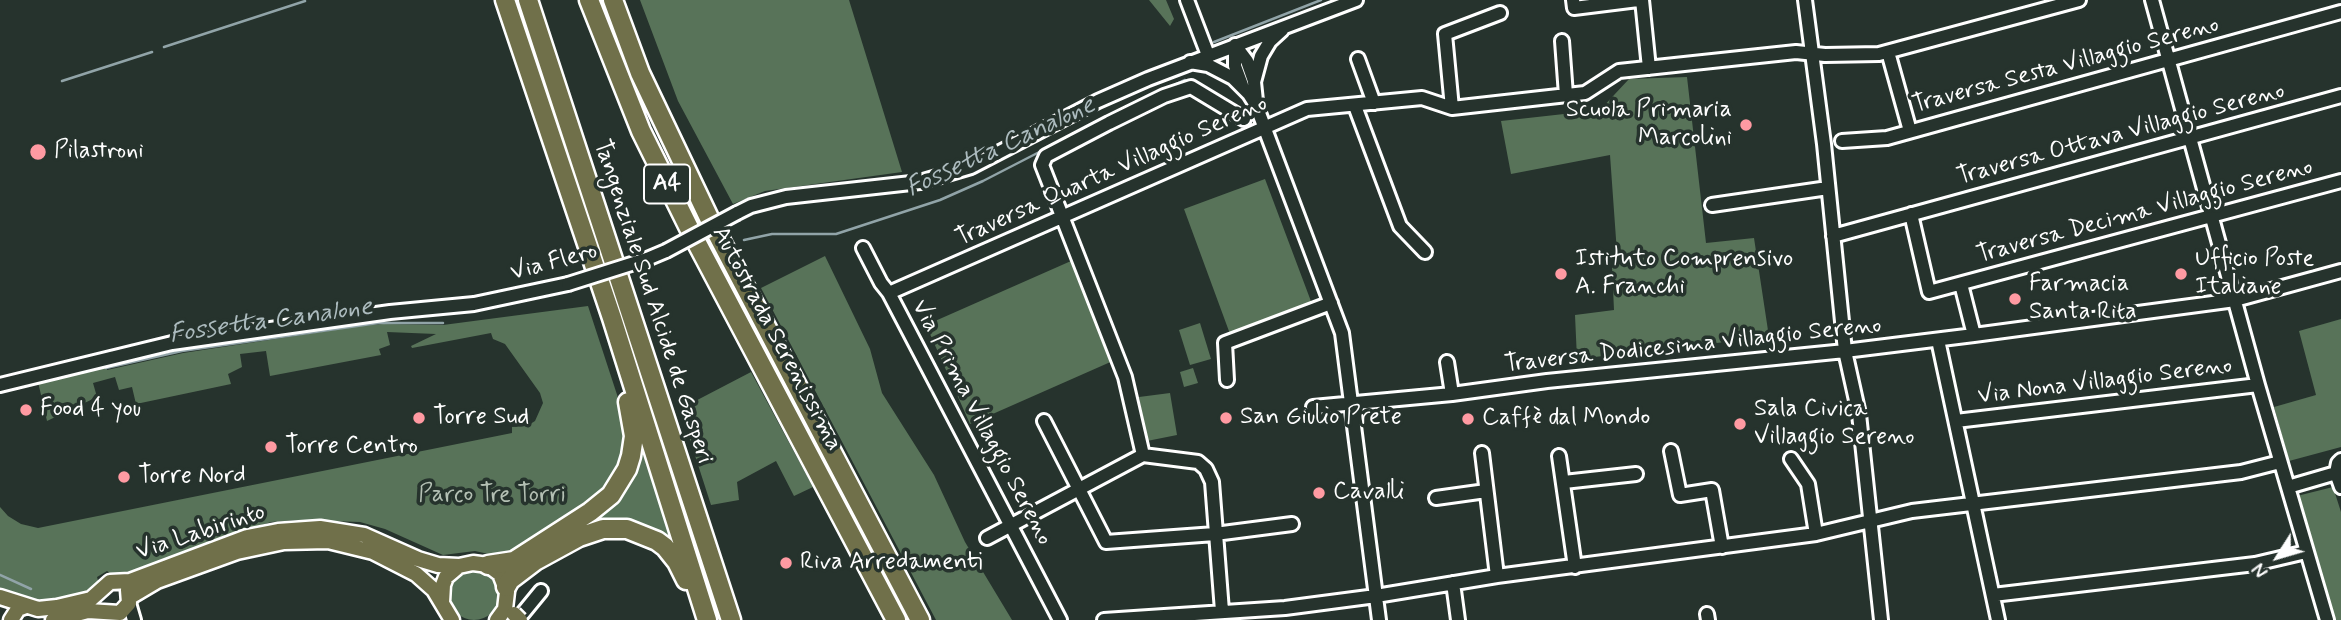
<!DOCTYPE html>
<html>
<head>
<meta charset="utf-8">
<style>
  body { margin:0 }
  #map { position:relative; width:2341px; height:620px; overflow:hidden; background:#26332d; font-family:Mynerve,sans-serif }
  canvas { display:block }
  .north { position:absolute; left:2243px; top:522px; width:70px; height:70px; -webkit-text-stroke:5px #26332d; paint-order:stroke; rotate:233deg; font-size:19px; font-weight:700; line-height:28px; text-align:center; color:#fff }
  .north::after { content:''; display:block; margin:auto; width:24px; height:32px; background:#fff; clip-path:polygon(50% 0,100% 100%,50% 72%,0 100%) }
</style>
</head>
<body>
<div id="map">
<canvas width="2341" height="620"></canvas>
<div class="north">N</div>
</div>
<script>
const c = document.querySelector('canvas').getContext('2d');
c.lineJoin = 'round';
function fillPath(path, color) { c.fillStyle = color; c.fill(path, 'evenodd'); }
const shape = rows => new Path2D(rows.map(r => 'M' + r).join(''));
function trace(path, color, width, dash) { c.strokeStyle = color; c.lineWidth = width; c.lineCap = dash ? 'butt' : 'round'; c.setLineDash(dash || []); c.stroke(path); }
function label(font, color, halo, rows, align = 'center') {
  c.font = font + ' Mynerve,sans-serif'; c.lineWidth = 7; c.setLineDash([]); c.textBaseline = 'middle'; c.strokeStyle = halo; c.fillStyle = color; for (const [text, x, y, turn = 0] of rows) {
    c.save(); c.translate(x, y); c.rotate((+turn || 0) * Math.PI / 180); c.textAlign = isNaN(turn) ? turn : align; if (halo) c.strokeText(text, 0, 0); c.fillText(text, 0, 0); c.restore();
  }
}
const green = shape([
  [640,0,849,0,902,172,765,191,733,204,678,101],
  [1149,0,1166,0,1174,19,1170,26],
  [1687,77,1706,243,1754,238,1769,337,1577,359,1575,315,1614,310,1612,267,1617,253,1610,155,1511,174,1501,121,1600,110,1629,79],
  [1265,179,1312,304,1230,334,1184,209],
  [825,256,870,349,882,393,934,475,965,542,1012,620,936,620,761,288],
  [1071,261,1115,360,970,424,926,325],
  [588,306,623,413,626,443,622,460,607,488,596,497,512,554,502,557,475,551,443,555,385,529,360,522,298,520,271,522,227,536,131,576,114,576,107,571,97,577,99,584,95,591,53,603,35,601,0,590,0,507,8,516,21,524,38,528,512,433,512,427,527,426,535,421,543,403,540,393,505,344,493,339,491,333,412,348,411,346,436,334,387,332,390,345,379,349,381,355,270,376,266,351,240,354,242,367,228,374,231,384,136,404,132,387,119,390,115,377,93,383,97,397,47,421,38,382,106,366,107,370,183,353,361,326,383,324,443,325],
  [2341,319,2341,447,2289,461,2274,407,2316,395,2299,331],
  [1200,323,1211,359,1190,365,1179,330],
  [1193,368,1198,383,1184,387,1180,372],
  [751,372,813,487,794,496,776,461,737,482,739,500,711,505,680,409],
  [1170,393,1177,435,1147,441,1139,397],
  [640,444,674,547,664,539,572,536],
  [2333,487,2341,512,2341,620,2335,620,2297,496],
  '449 595a25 25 0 1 1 50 0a25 25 0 1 1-50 0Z'
]);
const stream = shape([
  [1214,42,1321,0],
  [164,47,305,1],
  [62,81,152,52],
  [1164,90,1185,80],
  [744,240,772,234,836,234,940,200,983,181,1117,112],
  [106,368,182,351,378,323,443,323],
  [0,575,31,589]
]);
const minor = shape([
  [1187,0,1208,55],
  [1573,0,1574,8,1638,0],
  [1642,0,1649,68],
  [1805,0,1824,144,1845,351,1859,414,1881,620],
  [2152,0,2258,385,2327,620],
  [1562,41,1566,95],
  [1235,45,1235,66,1242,85],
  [1235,45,1247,61,1254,81],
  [1888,52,1910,131],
  [1358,59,1374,103],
  [1190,62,1208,65,1233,78,1249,94,1256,105,1342,333,1379,620],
  [1256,101,1254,82,1261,56,1270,41,1282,30],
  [1355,106,1400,226,1425,252],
  [1452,108,1445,34,1500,13],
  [1842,141,1887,138,2341,12],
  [1712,205,1828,188],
  [737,213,751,206,786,197,920,182,971,167,1098,101,1148,79,1356,0],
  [1911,214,1929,292,2341,181],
  [1833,236,2341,96],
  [863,248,881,283,889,293,1060,620],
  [647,259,666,251],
  [1961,284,1974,335],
  [889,293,1307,109,1422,98,1452,108,1585,93,1619,71,1796,52,1825,55,1879,54,2079,0],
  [1938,340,1998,620],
  [1447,362,1452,394],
  [1227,380,1225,343,1331,303],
  [0,385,172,343,390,312,474,304,568,284],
  [1313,407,1452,394,1547,381,1845,351,1974,335,2235,300,2341,271],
  [1044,421,1106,542,1215,534,1292,524],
  [1956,421,2258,385],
  [1671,451,1680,495,1712,490,1722,547],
  [1482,453,1497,576],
  [1559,456,1575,567],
  [1791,459,1808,484,1816,534],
  [2341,460,2338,463,2336,473,2341,487],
  [1564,482,1636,474],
  [2288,487,2336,473],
  [1436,498,1486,491],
  [987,538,1143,455],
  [1453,583,1458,620],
  [1993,595,2255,564,2306,552],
  [129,603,134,620],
  [1222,611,1212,482,1206,469,1198,462,1143,455,1125,377,1042,165,1046,156,1109,123,1164,96,1191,87,1244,119],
  [523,613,541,591],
  [1707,614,1708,620],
  [1104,620,1285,608,1376,596,1497,576,1816,534,1912,511,2241,472,2280,462]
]);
const major = shape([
  [0,597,38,609,57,607,91,599,110,582,130,581,247,537,278,531,320,528,364,535,418,559,438,565,459,566,473,563,488,565,500,574,507,592,505,609,497,620],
  [130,597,157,581,237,552,284,542,328,541,373,552,416,574,434,590,452,620],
  [442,602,443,585,446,577,459,566],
  [11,620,18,609,26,606],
  [53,620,88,611,120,613,129,603,128,590]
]);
const highway = shape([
  [505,0,612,318,707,620],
  [528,0,731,620],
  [589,0,641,131,690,230,896,620],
  [613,0,640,73,710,220,920,620],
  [488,565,514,561,590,512,611,495,627,469,631,456,634,436,628,402],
  [506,587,510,580,535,561,579,537,603,529,627,529,657,541,665,547,677,562,686,580]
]);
const minorBridge = shape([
  [666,251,737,213],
  [568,284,647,259]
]);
const majorBridge = shape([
  [514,614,520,620]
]);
const markers = [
  [1746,125,7,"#ff9aa2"],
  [38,152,9,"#ff9aa2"],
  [1561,274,7,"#ff9aa2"],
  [2181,274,7,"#ff9aa2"],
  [2015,299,7,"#ff9aa2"],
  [26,410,7,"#ff9aa2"],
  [419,418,7,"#ff9aa2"],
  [1226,418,7,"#ff9aa2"],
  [1468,419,7,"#ff9aa2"],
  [1740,424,7,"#ff9aa2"],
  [271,447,7,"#ff9aa2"],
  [124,477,7,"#ff9aa2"],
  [1319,493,7,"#ff9aa2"],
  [786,563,7,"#ff9aa2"]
];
const shields = [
  [667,184,46]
];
const shieldNames = [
  ["A4",667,184]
];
const streetNames = [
  ["Traversa Sesta Villaggio Sereno",2066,66,-15],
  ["Traversa Ottava Villaggio Sereno",2121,135,-15],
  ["Traversa Quarta Villaggio Sereno",1112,172,-24],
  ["Traversa Decima Villaggio Sereno",2145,212,-15],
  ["Via Flero",554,263,-15],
  ["Tangenziale Sud Alcide de Gasperi",652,302,72],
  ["Autostrada Serenissima",776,339,62],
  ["Traversa Dodicesima Villaggio Sereno",1693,346,-6],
  ["Via Nona Villaggio Sereno",2105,382,-7],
  ["Via Prima Villaggio Sereno",981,423,62],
  ["Via Labirinto",201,533,-18]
];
const poiNames = [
  ["Scuola Primaria",1732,111,"right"],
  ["Marcolini",1732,139,"right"],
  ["Pilastroni",54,152],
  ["Istituto Comprensivo",1575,260],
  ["A. Franchi",1575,288],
  ["Ufficio Poste",2195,260],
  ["Italiane",2195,288],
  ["Farmacia",2029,285],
  ["Santa Rita",2029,313],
  ["Food 4 you",40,410],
  ["Sala Civica",1754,410],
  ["Villaggio Sereno",1754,438],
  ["Torre Sud",433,418],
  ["San Giulio Prete",1240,418],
  ["Caffè dal Mondo",1482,419],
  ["Torre Centro",285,447],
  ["Torre Nord",138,477],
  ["Cavalli",1333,493],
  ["Riva Arredamenti",800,563]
];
const parkNames = [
  ["Parco Tre Torri",492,496]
];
const waterNames = [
  ["Fossetta Canalone",1001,148,-25],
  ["Fossetta Canalone",271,322,-8]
];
fillPath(green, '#587359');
trace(stream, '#91a4a8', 2.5);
trace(minor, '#fff', 18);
trace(major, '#fff', 19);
trace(highway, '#fff', 23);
trace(minor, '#26332d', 12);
trace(major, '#70704a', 14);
trace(highway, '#70704a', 18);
trace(minorBridge, '#fff', 18, []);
trace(majorBridge, '#fff', 19, []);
trace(minorBridge, '#26332d', 12);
trace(majorBridge, '#70704a', 14);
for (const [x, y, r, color] of markers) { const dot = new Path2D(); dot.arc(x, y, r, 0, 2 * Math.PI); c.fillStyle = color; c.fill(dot); trace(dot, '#26332d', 2.5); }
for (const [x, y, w] of shields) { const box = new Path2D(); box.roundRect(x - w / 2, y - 19.5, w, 39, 5); c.fillStyle = '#26332d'; c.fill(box); trace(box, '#fff', 2); }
label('bold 23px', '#fff', null, shieldNames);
label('24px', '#fff', '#26332d', streetNames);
label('24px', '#fff', '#26332d', poiNames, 'left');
label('24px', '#b4c0b4', '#26332d', parkNames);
label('italic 26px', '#acbbbe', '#26332d', waterNames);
</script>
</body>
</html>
